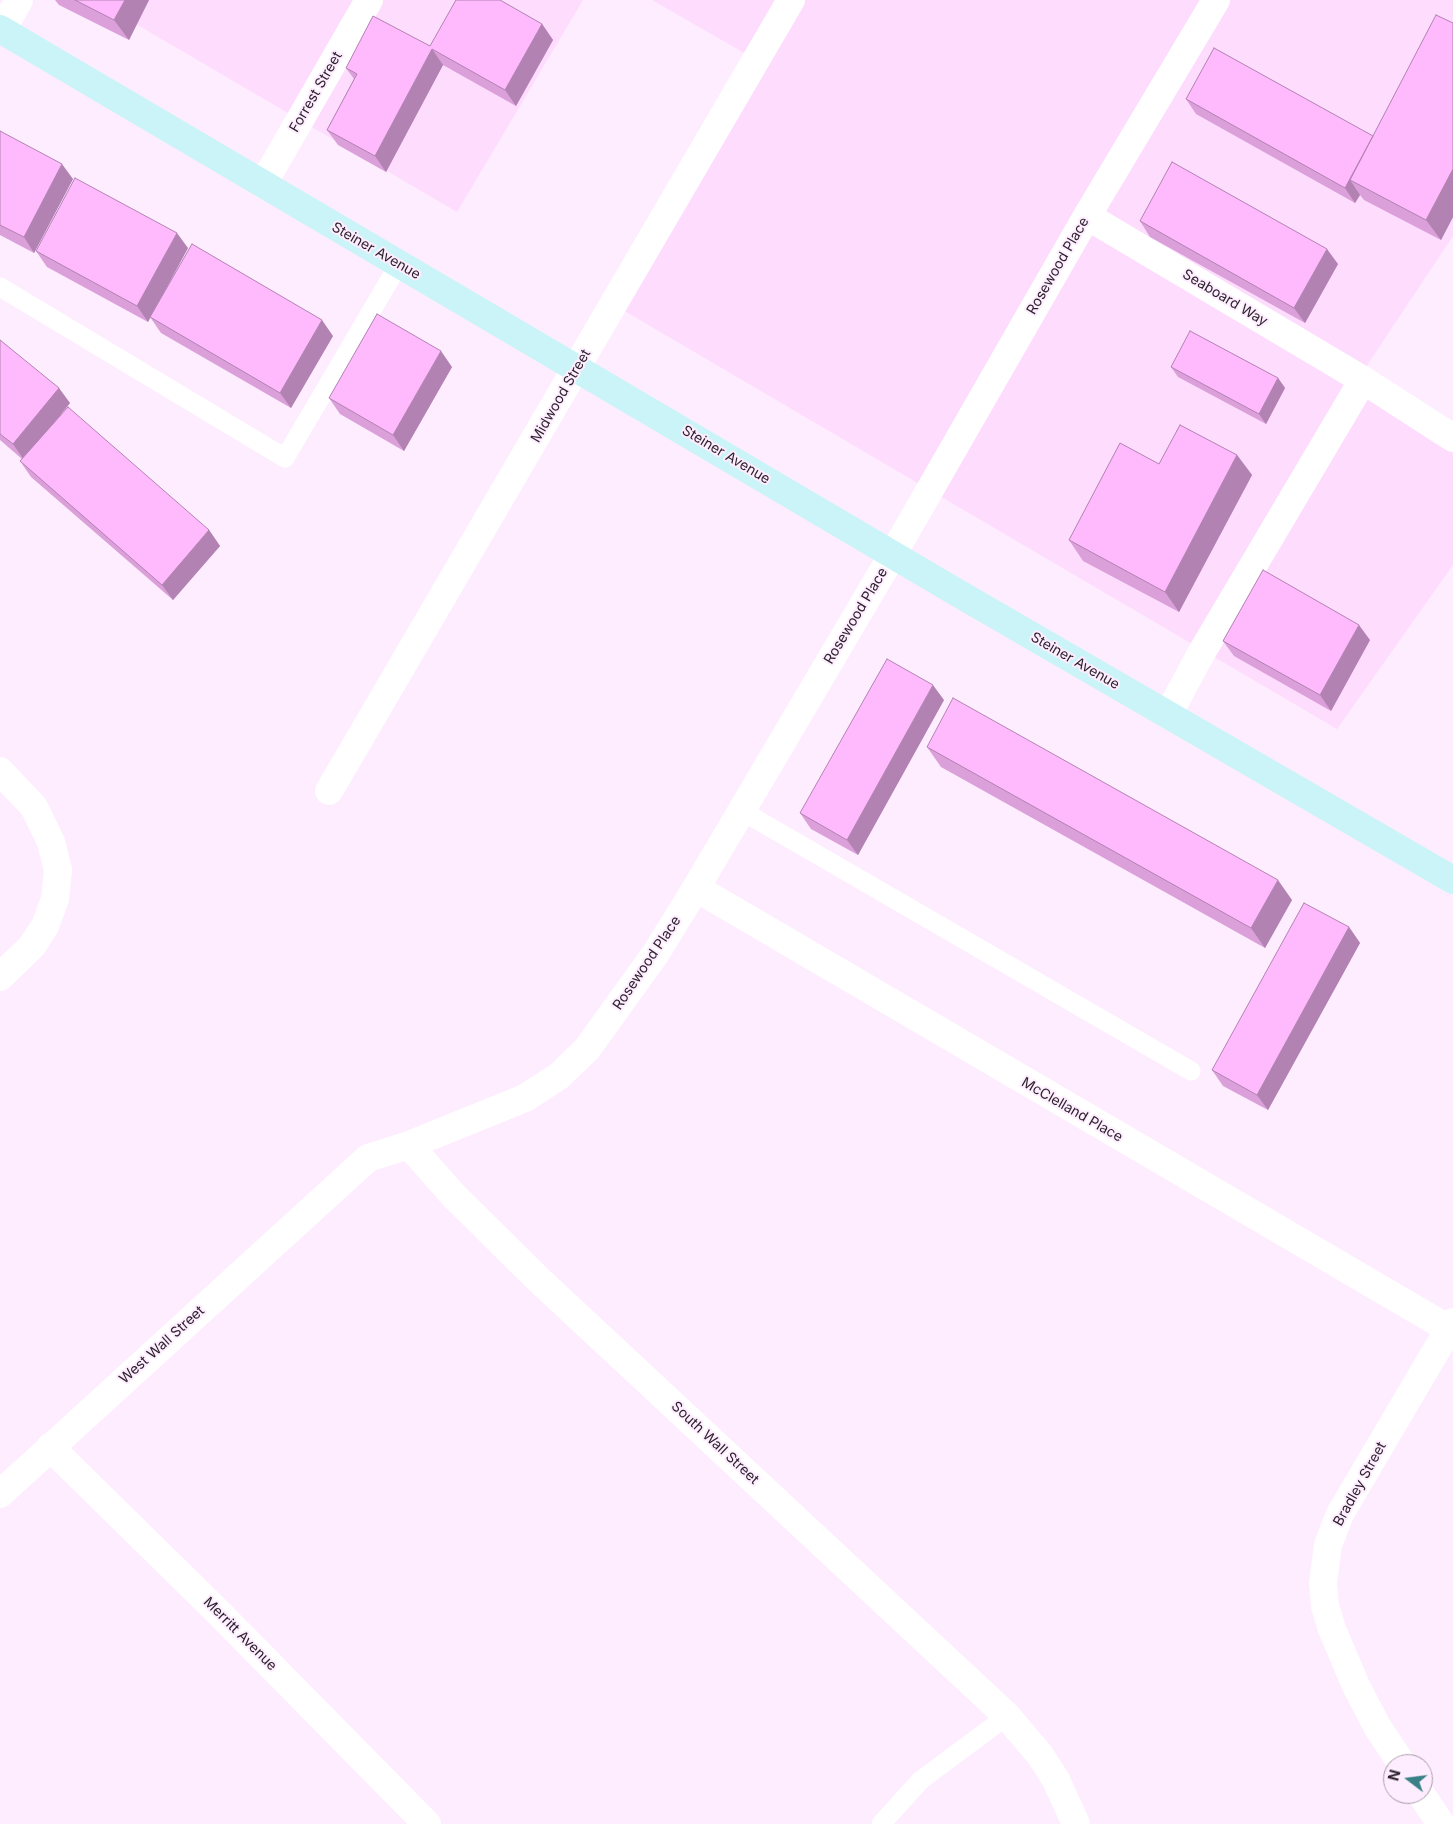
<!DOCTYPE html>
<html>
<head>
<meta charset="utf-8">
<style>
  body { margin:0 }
  #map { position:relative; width:1453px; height:1824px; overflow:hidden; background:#feedfe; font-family:Inter,sans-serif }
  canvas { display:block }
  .north { position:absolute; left:1383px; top:1754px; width:50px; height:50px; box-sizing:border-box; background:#feedfe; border:1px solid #a99ba9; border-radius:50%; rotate:285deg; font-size:14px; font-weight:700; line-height:20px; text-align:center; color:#291f29 }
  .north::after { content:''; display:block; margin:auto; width:18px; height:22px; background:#398187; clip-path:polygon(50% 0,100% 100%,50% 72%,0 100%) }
</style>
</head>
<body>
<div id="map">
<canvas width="1453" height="1824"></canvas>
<div class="north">N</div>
</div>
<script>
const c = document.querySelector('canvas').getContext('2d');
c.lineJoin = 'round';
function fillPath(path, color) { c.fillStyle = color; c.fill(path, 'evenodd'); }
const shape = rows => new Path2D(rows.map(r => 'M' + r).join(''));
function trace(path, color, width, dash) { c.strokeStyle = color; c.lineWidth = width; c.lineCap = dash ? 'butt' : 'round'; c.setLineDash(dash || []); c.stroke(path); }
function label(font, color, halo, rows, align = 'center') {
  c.font = font + ' Inter,sans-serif'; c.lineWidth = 4; c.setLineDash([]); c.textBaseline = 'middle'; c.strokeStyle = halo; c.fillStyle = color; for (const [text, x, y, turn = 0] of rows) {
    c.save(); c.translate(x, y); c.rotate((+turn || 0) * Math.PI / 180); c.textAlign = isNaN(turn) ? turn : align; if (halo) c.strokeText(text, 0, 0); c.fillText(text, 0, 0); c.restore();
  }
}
const built = shape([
  [95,0,583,0,457,212],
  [652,0,1453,0,1453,236,1358,379,1453,434,1453,565,1337,729,616,306,760,62]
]);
const lane = shape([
  [0,287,285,458,399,264],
  [742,811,1191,1071],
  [881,1824,921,1780,1007,1716]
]);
const street = shape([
  [2,30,19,0],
  [263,184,369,0],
  [1087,216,1363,380,1453,438],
  [1168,715,1199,657,1363,380],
  [0,771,34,807,51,842,58,870,55,899,45,926,32,946,0,977],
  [329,791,791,0],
  [696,888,1449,1329],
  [409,1145,453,1195,538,1279,1007,1716,1040,1755,1056,1780,1076,1824],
  [50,1447,217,1611,427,1824],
  [0,1494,368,1158,409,1145,525,1098,559,1076,587,1049,656,953,696,888,893,554,1087,216,1216,0],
  [1402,1764,1378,1728,1356,1686,1332,1629,1325,1606,1323,1583,1328,1545,1340,1514,1453,1322],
  [1421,1794,1441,1824]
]);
const secondary = shape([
  [0,29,956,592,1453,880]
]);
const wall = shape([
  [55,0,149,0,129,40,59,5],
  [1453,23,1453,217,1441,240,1364,200,1360,195,1355,203,1196,114,1186,99,1373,136],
  [542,24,553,40,516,106,443,65,386,172,338,145,327,130,354,79,346,68,430,46],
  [0,131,73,179,34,253,0,235],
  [1140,221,1338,264,1305,323,1150,237],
  [188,248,155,309,333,336,291,408,161,333,150,317,148,322,47,267,36,251],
  [0,340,70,403,55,422,209,530,220,546,173,600,31,477,20,461,22,459,0,440],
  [452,367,404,451,340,414,329,398],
  [1171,367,1278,378,1285,388,1266,424,1178,377],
  [1237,455,1252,475,1179,612,1083,561,1069,540,1159,464],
  [1370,640,1331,711,1234,656,1223,641],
  [944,700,858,855,811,829,800,813],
  [927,747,1292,900,1265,948,941,767],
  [1349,927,1360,943,1268,1110,1223,1086,1212,1070]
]);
const shadedWall = shape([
  [125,0,149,0,129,40,114,20],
  [542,24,553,40,516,106,505,90],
  [432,49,443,65,386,172,375,156],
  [1373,136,1350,180,1360,195,1355,203,1345,188],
  [62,164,73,179,34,253,24,237],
  [1453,169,1453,217,1441,240,1426,220],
  [177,233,188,248,148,322,137,306],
  [1327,249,1338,264,1305,323,1294,308],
  [322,320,333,336,291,408,280,393],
  [441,351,452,367,404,451,393,435],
  [1278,378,1285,388,1266,424,1259,414],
  [59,388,70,403,24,460,13,444],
  [1237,455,1252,475,1179,612,1165,592],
  [209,530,220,546,173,600,162,585],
  [1359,625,1370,640,1331,711,1320,695],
  [933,685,944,700,858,855,847,840],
  [1278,880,1292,900,1265,948,1251,928],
  [1349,927,1360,943,1268,1110,1257,1095]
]);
const building = shape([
  [75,0,125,0,114,20,75,0],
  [456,0,500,0,542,24,505,90,432,49,375,156,327,130,357,74,346,68,373,16,430,46,456,0],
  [1436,15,1453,23,1453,169,1426,220,1350,180,1436,15],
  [1214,48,1373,136,1345,188,1186,99,1214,48],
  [0,131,62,164,24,237,0,225,0,131],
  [1172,162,1327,249,1294,308,1140,221,1172,162],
  [75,178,177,233,137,306,36,251,75,178],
  [192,244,322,320,280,393,150,317,192,244],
  [377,314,441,351,393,435,329,398,377,314],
  [1190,331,1278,378,1259,414,1171,367,1190,331],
  [0,340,59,388,13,444,0,434,0,340],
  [68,407,209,530,162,585,20,461,68,407],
  [1180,425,1237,455,1165,592,1069,540,1120,443,1159,464,1180,425],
  [1263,570,1359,625,1320,695,1223,641,1263,570],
  [887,659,933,685,847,840,800,813,887,659],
  [953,698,1278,880,1251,928,927,747,953,698],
  [1304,903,1349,927,1257,1095,1212,1070,1304,903]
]);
const streetNames = [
  ["Forrest Street",316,92,-60],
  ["Steiner Avenue",376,251,30],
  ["Rosewood Place",1058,266,-60],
  ["Seaboard Way",1225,298,31],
  ["Midwood Street",561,396,-60],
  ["Steiner Avenue",726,455,31],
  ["Rosewood Place",856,616,-59],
  ["Steiner Avenue",1075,661,30],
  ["Rosewood Place",647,963,-56],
  ["McClelland Place",1072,1110,30],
  ["West Wall Street",162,1345,-42],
  ["South Wall Street",715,1443,43],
  ["Bradley Street",1360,1484,-61],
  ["Merritt Avenue",240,1634,45]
];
fillPath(built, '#fedcfd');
trace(lane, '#fff', 19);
trace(street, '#fff', 28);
trace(secondary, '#caf4f8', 28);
fillPath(wall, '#dba0da');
fillPath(shadedWall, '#b282b2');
fillPath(building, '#ffbafe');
trace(building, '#b282b2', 1);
label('14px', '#291f29', '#feedfe', streetNames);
</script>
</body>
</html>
